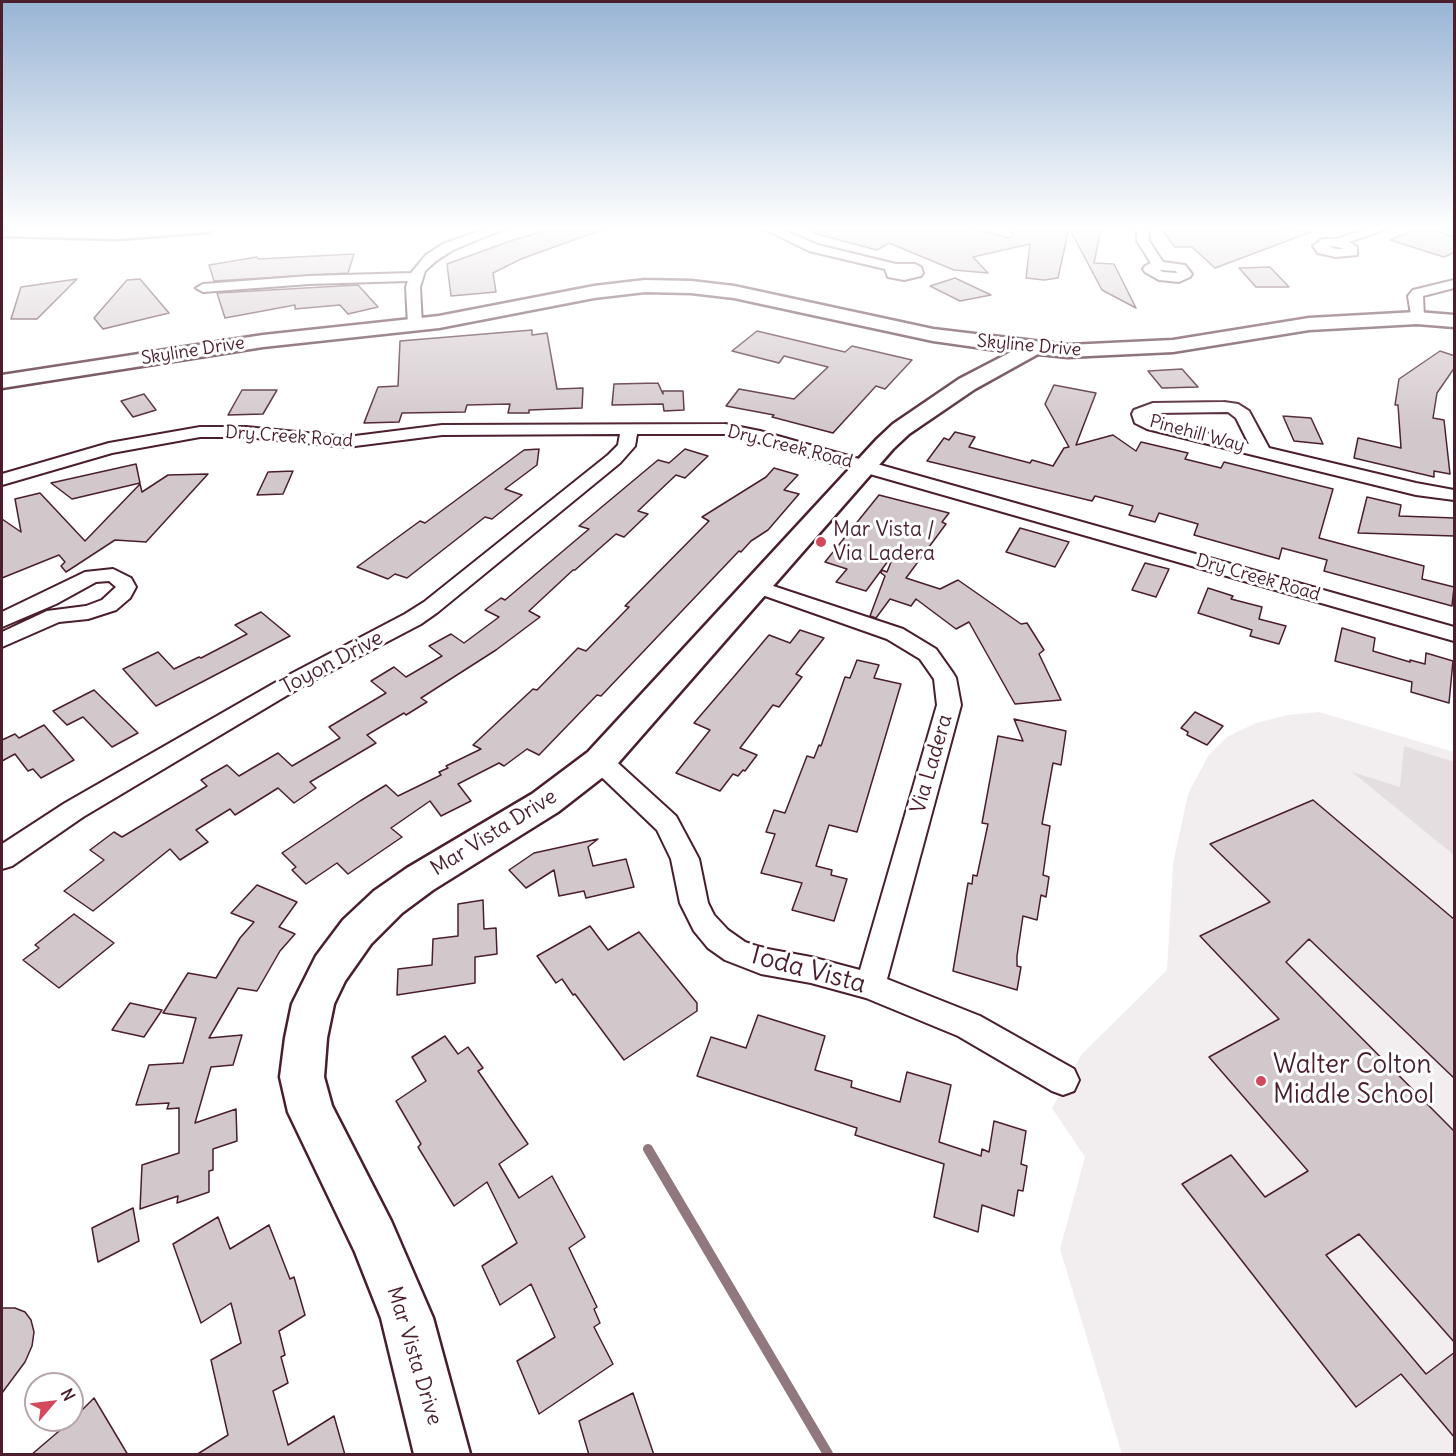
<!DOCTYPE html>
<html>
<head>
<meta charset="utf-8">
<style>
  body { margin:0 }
  #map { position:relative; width:1456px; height:1456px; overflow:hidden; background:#fff; font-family:Delius,sans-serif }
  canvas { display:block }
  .frame { position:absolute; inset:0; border:3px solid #4a1f2b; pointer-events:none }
  .north { position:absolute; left:24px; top:1372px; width:60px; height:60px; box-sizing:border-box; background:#fff; border:2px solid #b7a5aa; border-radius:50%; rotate:62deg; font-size:16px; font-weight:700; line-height:24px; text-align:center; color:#4a1f2b }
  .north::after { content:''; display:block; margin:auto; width:21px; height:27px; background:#d1495b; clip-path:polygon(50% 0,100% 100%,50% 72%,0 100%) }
</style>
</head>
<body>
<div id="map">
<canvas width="1456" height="1456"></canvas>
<div class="frame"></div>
<div class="north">N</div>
</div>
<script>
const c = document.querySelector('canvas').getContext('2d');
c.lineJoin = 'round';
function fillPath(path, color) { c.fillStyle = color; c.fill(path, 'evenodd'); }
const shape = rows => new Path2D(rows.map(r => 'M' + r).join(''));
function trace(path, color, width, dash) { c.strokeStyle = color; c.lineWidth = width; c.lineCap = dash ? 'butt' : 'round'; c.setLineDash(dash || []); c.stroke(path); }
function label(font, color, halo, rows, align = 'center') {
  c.font = font + ' Delius,sans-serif'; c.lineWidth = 6; c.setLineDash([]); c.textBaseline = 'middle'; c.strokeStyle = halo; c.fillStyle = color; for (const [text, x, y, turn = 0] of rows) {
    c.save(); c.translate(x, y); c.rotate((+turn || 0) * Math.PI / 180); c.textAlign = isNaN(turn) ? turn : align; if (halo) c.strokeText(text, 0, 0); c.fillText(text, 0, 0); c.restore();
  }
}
const built = shape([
  [1319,712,1454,752,1454,1454,1122,1454,1060,1249,1085,1157,1052,1108,1082,1054,1167,970,1173,864,1188,794,1208,756,1227,737,1256,723,1288,715]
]);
const green = shape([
  [1404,746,1454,762,1454,855,1352,772,1400,787]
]);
const stream = shape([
  [648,1149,828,1454]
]);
const building = shape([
  [559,227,604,227,604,229,521,259,493,273,496,292,451,296,447,264,513,240,559,227],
  [813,227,966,227,1010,238,1016,227,1082,227,1101,229,1094,263,1114,264,1136,308,1102,290,1069,228,1058,278,1044,280,1026,278,1030,244,973,257,988,273,954,270,889,243,877,250,813,233,813,227],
  [1160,227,1272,227,1311,232,1215,268,1192,247,1175,247,1160,227],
  [1422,227,1455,237,1455,252,1444,257,1390,240,1422,227],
  [354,254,348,273,214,281,209,265,257,257,258,259,354,254],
  [1270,267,1289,287,1256,287,1239,268,1270,267],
  [955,278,991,295,960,301,930,286,955,278],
  [77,279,37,319,11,319,21,287,77,279],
  [140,279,169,313,103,329,94,318,127,280,140,279],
  [358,285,378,307,348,314,340,305,295,309,295,305,225,318,217,293,358,285],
  [532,330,532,335,547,333,557,389,583,388,582,408,529,410,529,413,508,413,510,404,467,405,465,412,402,413,399,422,364,423,378,387,398,386,400,341,532,330],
  [757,331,845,352,852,346,912,360,885,389,876,386,833,433,772,417,774,415,726,406,739,389,794,399,828,367,784,356,779,363,732,351,757,331],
  [1440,351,1455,356,1455,367,1437,393,1433,418,1444,420,1450,474,1434,471,1434,477,1354,458,1358,438,1401,448,1398,405,1395,405,1399,379,1440,351],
  [1182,369,1198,387,1162,388,1148,371,1182,369],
  [658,383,663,394,663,391,683,391,684,410,664,411,663,404,612,405,614,384,658,383],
  [1054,385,1096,393,1076,445,1113,435,1136,451,1141,442,1188,453,1185,459,1221,468,1224,462,1333,489,1319,538,1424,566,1422,579,1454,587,1452,606,1324,571,1327,560,1282,548,1279,559,1194,535,1198,524,1159,513,1155,522,1129,515,1133,506,1095,496,1092,501,927,461,944,438,949,440,955,432,975,437,969,447,1030,463,1032,460,1053,466,1064,448,1069,447,1045,404,1054,385],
  [242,390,277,390,263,414,228,415,242,390],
  [144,394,156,410,133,417,121,401,144,394],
  [1283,416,1311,418,1323,444,1294,441,1283,416],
  [539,449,537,465,505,489,522,495,492,519,485,517,407,578,395,574,388,579,357,567,420,521,425,523,524,450,539,449],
  [685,449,708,456,685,478,676,475,638,511,648,514,624,537,616,534,575,570,573,570,529,611,540,617,496,650,421,698,427,702,406,715,404,713,367,735,376,743,310,782,316,788,294,803,278,788,235,815,230,809,196,830,208,842,180,860,170,849,93,911,64,891,104,860,90,850,114,832,122,837,207,786,201,780,227,765,239,776,278,753,292,766,340,738,329,727,386,693,371,681,394,667,406,677,442,656,429,646,451,634,464,643,499,617,485,610,501,598,505,600,589,529,579,526,658,460,669,463,685,449],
  [136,464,140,483,72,499,51,483,136,464],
  [774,468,798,475,784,490,799,494,768,530,751,541,741,552,739,551,601,696,597,695,539,755,527,749,504,766,499,763,458,784,471,801,441,816,430,801,391,828,402,837,348,874,337,863,306,884,292,870,296,867,282,853,360,801,386,785,398,796,441,775,439,772,448,768,446,766,481,749,473,745,533,689,537,690,578,648,586,651,629,607,625,606,709,521,702,517,766,477,774,468],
  [293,471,283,494,257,495,268,472,293,471],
  [208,474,146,542,115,540,66,572,61,566,65,562,59,555,2,578,2,519,21,532,15,499,40,493,85,541,140,484,142,492,168,475,208,474],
  [879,495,949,513,942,522,946,524,906,578,940,589,958,580,1021,624,1027,623,1044,650,1039,654,1061,700,1015,704,969,622,956,629,916,599,911,606,890,599,876,618,870,616,885,576,881,573,882,570,887,572,891,562,888,561,866,591,836,582,847,569,825,562,879,495],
  [1367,497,1401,505,1399,516,1455,518,1455,536,1358,533,1367,497],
  [1020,528,1069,542,1055,567,1006,552,1020,528],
  [1145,563,1169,569,1156,597,1132,590,1145,563],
  [1208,588,1233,596,1231,599,1262,607,1259,619,1286,626,1279,644,1250,636,1252,630,1198,613,1208,588],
  [261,612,290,636,156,706,123,669,158,652,174,669,199,657,201,658,247,634,235,625,261,612],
  [1342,628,1375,638,1373,651,1410,662,1410,660,1425,664,1426,653,1453,661,1449,703,1411,692,1412,682,1335,661,1342,628],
  [800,630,824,638,796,674,802,677,779,707,773,705,740,748,757,755,745,771,743,770,738,776,733,774,720,791,676,773,710,730,694,723,737,673,769,635,790,643,800,630],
  [857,660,879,665,874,678,901,684,857,832,829,825,816,866,832,870,831,875,847,879,834,921,792,910,802,883,761,873,775,834,766,832,774,810,785,813,807,756,814,758,819,745,821,746,845,677,850,678,857,660],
  [94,690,138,733,112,747,83,717,67,725,53,711,94,690],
  [1195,712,1223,726,1207,745,1187,735,1188,732,1181,728,1195,712],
  [1014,719,1066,731,1061,765,1053,763,1042,824,1050,826,1043,875,1049,877,1046,897,1041,895,1037,920,1023,916,1017,956,1017,966,1021,967,1017,990,953,971,968,883,972,884,973,875,977,876,988,824,982,823,998,736,1023,741,1014,719],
  [44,725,74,760,41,778,33,769,28,771,15,754,2,761,2,740,15,734,19,738,44,725],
  [1313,800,1455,920,1455,1079,1309,939,1286,962,1455,1132,1455,1343,1359,1234,1326,1255,1426,1374,1455,1352,1455,1438,1401,1374,1356,1407,1182,1184,1231,1155,1265,1197,1308,1171,1209,1057,1279,1019,1200,936,1270,902,1210,844,1313,800],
  [598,839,588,847,593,866,626,859,634,887,586,898,584,891,559,896,554,870,526,888,509,870,534,853,598,839],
  [257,885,297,902,279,927,295,934,280,951,257,991,238,988,209,1038,242,1035,233,1065,211,1067,195,1123,236,1109,237,1141,213,1149,213,1170,209,1171,209,1192,177,1203,178,1196,140,1209,142,1165,179,1153,179,1108,167,1109,169,1103,136,1105,149,1065,183,1063,196,1018,163,1013,188,973,216,978,240,938,254,922,231,913,257,885],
  [483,900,484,929,496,928,497,954,475,957,475,983,397,995,398,969,432,965,433,939,458,936,458,904,483,900],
  [74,914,114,943,59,988,23,960,39,948,35,945,74,914],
  [590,926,608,950,639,932,697,1003,697,1011,624,1060,575,994,573,995,562,979,556,983,537,956,590,926],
  [130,1003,162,1010,144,1037,112,1030,130,1003],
  [758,1015,825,1036,815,1070,852,1081,851,1087,900,1102,907,1072,951,1085,939,1142,981,1156,982,1149,989,1152,994,1121,1026,1131,1021,1164,1027,1166,1023,1191,1018,1190,1014,1216,982,1205,978,1232,934,1217,944,1164,855,1135,857,1128,697,1076,711,1037,746,1048,758,1015],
  [445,1036,458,1054,468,1047,483,1068,478,1071,528,1144,499,1164,519,1198,552,1176,585,1237,569,1248,597,1307,594,1309,600,1323,594,1327,613,1364,539,1414,517,1361,555,1337,531,1284,500,1305,482,1266,517,1243,487,1182,454,1206,418,1147,421,1144,396,1101,426,1081,412,1057,445,1036],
  [133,1208,139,1241,98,1262,92,1228,133,1208],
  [218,1217,230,1249,269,1225,290,1279,294,1277,305,1315,279,1331,285,1355,281,1357,288,1383,273,1391,288,1445,334,1416,345,1455,196,1455,228,1435,211,1360,241,1343,231,1303,201,1323,173,1244,218,1217],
  [2,1308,15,1308,25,1312,31,1320,34,1332,32,1346,25,1362,2,1393,2,1308],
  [633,1393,654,1455,589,1455,579,1421,633,1393],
  [94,1398,128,1455,31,1455,72,1420,94,1398]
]);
const street = shape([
  [491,227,509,227,453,250,436,261,425,271,420,287,422,325,415,329,408,325,406,287,408,281,309,284,203,292,196,288,203,284,309,276,411,273,426,255,443,244,491,227],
  [760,227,777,227,818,245,896,264,915,264,921,267,923,273,921,276,904,280,888,277,885,269,809,251,760,227],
  [1137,227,1149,227,1149,241,1163,262,1185,265,1192,274,1190,277,1179,282,1159,280,1145,272,1143,269,1145,266,1151,263,1137,241,1137,227],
  [1159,270,1176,271,1177,273,1163,272,1159,270],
  [1372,227,1392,227,1349,242,1357,247,1357,255,1336,257,1318,253,1313,246,1322,239,1337,239,1372,227],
  [1328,246,1338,247,1344,249,1336,249,1328,246],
  [1454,280,1454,288,1423,296,1424,318,1422,321,1412,321,1408,296,1413,290,1454,280],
  [1224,402,1238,404,1249,411,1269,448,1416,483,1454,490,1454,500,1416,495,1147,429,1135,423,1132,414,1134,410,1153,403,1224,402],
  [1228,412,1236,418,1249,444,1159,421,1149,416,1156,413,1228,412],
  [725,424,760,431,1454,627,1454,641,751,440,725,434,637,434,635,446,620,463,438,612,421,624,301,687,83,817,12,866,2,869,2,844,65,803,285,677,405,614,424,602,608,455,618,445,620,434,442,435,347,447,246,437,200,437,112,453,2,485,2,474,109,443,200,427,246,427,347,437,442,425,725,424],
  [113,569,131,578,136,587,130,598,116,610,88,619,59,622,2,647,2,632,47,611,86,606,102,600,116,587,109,581,96,582,56,604,2,627,2,612,85,572,113,569],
  [758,581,903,629,936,649,953,673,956,678,961,705,887,979,980,1016,1074,1069,1079,1080,1074,1091,1063,1095,1052,1091,958,1036,866,998,811,983,761,974,725,960,708,948,694,931,680,903,671,859,657,830,591,767,588,761,591,755,600,752,609,755,676,816,699,859,708,903,714,915,728,930,745,942,762,948,811,957,860,970,937,705,934,679,920,659,887,639,751,591,748,587,751,583,758,581]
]);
const secondary = shape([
  [2,227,118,229,216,227,208,232,118,239,2,236,2,227],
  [645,280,691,281,734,286,933,329,1068,345,1173,340,1309,318,1417,312,1454,315,1454,327,1417,324,1309,330,1173,352,1068,357,1038,354,975,389,909,434,893,449,612,770,558,812,433,890,402,913,371,944,345,981,334,1004,327,1038,324,1077,332,1106,391,1221,433,1318,470,1454,414,1454,381,1318,355,1252,288,1112,280,1077,285,1038,292,1004,316,956,343,920,374,891,407,868,532,794,588,752,877,439,893,424,959,379,1011,352,933,341,734,298,691,293,645,292,594,298,439,328,263,347,2,388,2,375,263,335,439,316,594,286,645,280]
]);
const markers = [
  [821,542,6,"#d1495b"],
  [1261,1081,6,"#d1495b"]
];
const farStreetnames = [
  ["Skyline Drive",1029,346,5],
  ["Skyline Drive",193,351,-9],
  ["Pinehill Way",1197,434,15],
  ["Dry Creek Road",289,437,4],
  ["Dry Creek Road",790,447,14],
  ["Dry Creek Road",1258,578,16]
];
const poiNames = [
  ["Mar Vista /",833,530],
  ["Via Ladera",833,554]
];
const streetNames = [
  ["Toyon Drive",332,663,-28],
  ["Via Ladera",932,764,-74],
  ["Mar Vista Drive",494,833,-32],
  ["Mar Vista Drive",414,1356,73]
];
const nearStreetnames = [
  ["Toda Vista",807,970,15]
];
const nearPoinames = [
  ["Walter Colton",1273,1066],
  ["Middle School",1273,1096]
];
fillPath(built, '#f2eeef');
fillPath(green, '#e5dee0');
trace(stream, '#91787e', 10);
fillPath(building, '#d2c7cb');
trace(building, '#4a1f2b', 1.5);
trace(street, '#4a1f2b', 4);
trace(secondary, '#4a1f2b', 5);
fillPath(street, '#fff');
fillPath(secondary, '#fff');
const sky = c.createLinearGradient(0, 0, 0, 431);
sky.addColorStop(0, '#98b4d4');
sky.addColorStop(0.53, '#fff');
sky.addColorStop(1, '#ffffff00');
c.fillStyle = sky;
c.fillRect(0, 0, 1456, 431);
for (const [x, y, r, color] of markers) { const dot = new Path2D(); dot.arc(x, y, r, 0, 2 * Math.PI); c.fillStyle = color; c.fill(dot); trace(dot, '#fff', 2); }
label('18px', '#4a1f2b', '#fff', farStreetnames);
label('21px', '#4a1f2b', '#fff', poiNames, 'left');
label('21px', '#4a1f2b', '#fff', streetNames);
label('26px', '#4a1f2b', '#fff', nearStreetnames);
label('26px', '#4a1f2b', '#fff', nearPoinames, 'left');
</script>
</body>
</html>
